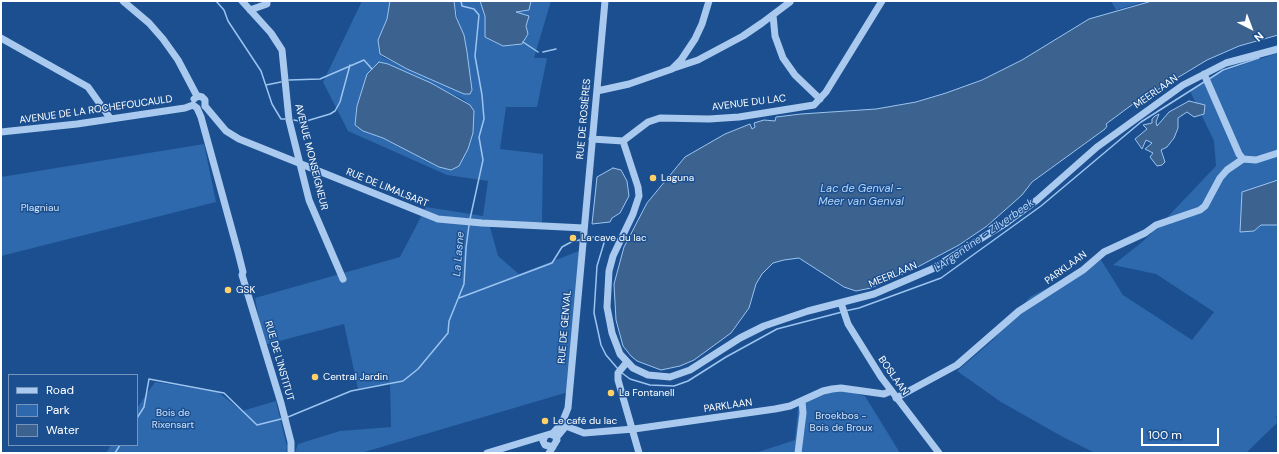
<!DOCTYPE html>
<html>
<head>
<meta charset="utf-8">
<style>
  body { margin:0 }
  #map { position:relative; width:1279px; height:454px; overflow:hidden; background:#1b4f8f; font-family:"DM Sans",sans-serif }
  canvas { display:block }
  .frame { position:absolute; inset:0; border:2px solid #fff; pointer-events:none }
  .legend { position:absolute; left:8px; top:374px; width:130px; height:72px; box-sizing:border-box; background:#1b4f8f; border:1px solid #7695bc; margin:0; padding:5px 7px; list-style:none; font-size:12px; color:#fff }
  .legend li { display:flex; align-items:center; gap:8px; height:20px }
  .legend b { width:20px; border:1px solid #7695bc }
  .north { position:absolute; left:1231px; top:8px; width:40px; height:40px; -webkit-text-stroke:3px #1b4f8f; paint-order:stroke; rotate:138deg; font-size:11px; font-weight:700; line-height:16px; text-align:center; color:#fff }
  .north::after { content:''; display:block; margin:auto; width:14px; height:18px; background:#fff; clip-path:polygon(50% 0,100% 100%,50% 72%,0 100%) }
  .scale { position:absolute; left:1141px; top:428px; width:78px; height:18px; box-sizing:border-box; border:2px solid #fff; border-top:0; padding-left:5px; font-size:12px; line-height:14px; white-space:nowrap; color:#fff; -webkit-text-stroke:3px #1b4f8f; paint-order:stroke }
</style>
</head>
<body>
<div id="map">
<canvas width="1279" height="454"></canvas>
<div class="frame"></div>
<ul class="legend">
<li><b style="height:5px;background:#a9c9ee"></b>Road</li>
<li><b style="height:11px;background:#2e69ad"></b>Park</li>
<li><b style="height:11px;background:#3c6290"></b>Water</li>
</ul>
<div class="north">N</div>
<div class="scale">100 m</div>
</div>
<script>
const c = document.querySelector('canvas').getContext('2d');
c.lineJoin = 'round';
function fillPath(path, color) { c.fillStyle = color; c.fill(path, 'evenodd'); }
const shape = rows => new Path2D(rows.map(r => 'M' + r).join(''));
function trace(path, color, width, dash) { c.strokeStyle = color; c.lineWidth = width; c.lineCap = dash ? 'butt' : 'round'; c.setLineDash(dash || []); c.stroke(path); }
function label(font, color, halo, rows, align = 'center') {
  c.font = font + ' "DM Sans",sans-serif'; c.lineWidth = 3; c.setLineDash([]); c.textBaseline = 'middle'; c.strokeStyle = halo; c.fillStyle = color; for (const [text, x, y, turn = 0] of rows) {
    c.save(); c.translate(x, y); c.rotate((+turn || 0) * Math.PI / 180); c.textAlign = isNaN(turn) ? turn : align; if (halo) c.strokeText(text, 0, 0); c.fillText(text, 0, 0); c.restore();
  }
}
const green = shape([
  [362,1,390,1,387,19,382,29,380,54,382,57,464,94,470,94,472,90,454,1,480,1,485,16,485,37,503,46,517,45,523,42,527,36,527,21,521,15,517,14,517,11,527,11,531,1,551,1,534,58,547,58,537,107,506,107,500,149,543,154,542,222,490,227,498,256,519,274,579,251,572,391,361,453,295,453,298,444,340,431,391,427,390,383,358,389,344,324,264,345,255,298,400,257,426,207,483,216,488,181,447,175,348,131,323,82],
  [379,62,388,64,463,99,470,105,474,111,439,167,383,138,363,131,355,125,357,106,362,91],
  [1111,1,1146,1,1116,10],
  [1278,53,1278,180,1268,184,1254,231,1261,225,1278,225,1278,415,1276,417,1278,422,1246,453,1095,453,1063,437,1001,402,957,371,993,340,1030,297,1101,260,1123,295,1192,340,1214,312,1156,274,1113,265,1141,243,1157,228,1216,166,1214,141,1190,91,1218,73],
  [204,144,216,202,1,256,1,177],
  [155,382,218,392,242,411,276,401,287,447,286,453,106,453,111,445,137,445,137,408],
  [842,390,865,396,900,453,755,453,795,440,799,398]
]);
const water = shape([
  [390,1,454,1,456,17,464,35,467,52,472,90,470,94,464,94,407,69,380,54,378,40,387,19,390,1],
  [480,1,531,1,529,10,516,12,529,16,526,26,528,34,522,44,503,46,485,37,485,16,480,1],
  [1152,1,1278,1,1278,35,1239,46,1207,60,1139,101,1137,101,1106,124,1107,126,1105,129,1032,182,1022,195,987,226,959,245,910,271,908,268,904,270,905,273,871,288,856,291,844,287,799,258,784,260,773,263,762,274,756,284,749,308,731,333,694,360,680,366,661,370,637,361,631,356,623,346,616,320,614,284,624,247,647,203,685,157,725,134,750,124,752,129,755,127,754,123,764,120,775,121,776,117,801,114,876,109,916,102,946,93,982,80,1022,60,1089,19,1152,1],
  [379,62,388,64,431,83,470,105,474,111,473,133,468,149,459,166,451,170,439,167,383,138,363,131,355,125,357,106,367,74,379,62],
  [1189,101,1205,105,1204,114,1194,117,1187,112,1178,118,1178,128,1174,138,1167,147,1161,150,1165,162,1162,165,1157,166,1150,157,1153,153,1145,149,1152,143,1146,140,1142,149,1135,139,1147,129,1143,125,1152,123,1152,119,1155,116,1159,114,1156,122,1157,126,1169,112,1189,101],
  [613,168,621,170,627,181,629,196,620,213,612,218,610,222,592,224,597,177,613,168],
  [1278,180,1278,225,1261,225,1254,231,1240,232,1242,192,1278,180]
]);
const stream = shape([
  [216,1,224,10,228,21,261,71,272,104,281,119,285,119],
  [461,1,462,6,474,9,479,15,475,56,482,95,484,119,479,137,483,160,470,219],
  [523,42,538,52],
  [543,52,556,49],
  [1209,79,1223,70,1259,58],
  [289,80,320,79,364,60,372,69],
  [266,85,281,82],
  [294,120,303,122,330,114,335,111,340,102,350,65],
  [587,238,599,236,603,238,604,243,597,266,594,313,601,345,606,355,618,369],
  [459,298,552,263,562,247,573,241,580,240],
  [845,311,859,308,941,278,1041,206,1141,122,1204,82],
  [622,373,630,379,650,385,674,386,688,381,726,357,777,329,842,312],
  [288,417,351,391,403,381,418,369,448,333,449,321,464,284,466,248,469,225],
  [137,418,144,407,149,379,224,393,257,425,281,419],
  [115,453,120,445]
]);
const minor = shape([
  [123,1,149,23,163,39,178,60,197,96],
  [242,1,271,33,282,50,289,120,309,200,343,279],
  [250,10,267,4,267,1],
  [773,15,775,36,783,58,795,75,820,99],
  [1,38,88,87,110,118],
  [674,68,698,60,743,36,762,23,790,2],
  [1204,74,1239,154,1243,159,1256,160,1278,153],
  [597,91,629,84,672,69,681,60,695,39,702,24,709,1],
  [194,99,198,96,202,97,205,100,205,106],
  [193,105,197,108,201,117,238,252,243,272,242,275,281,403,291,442,291,453],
  [205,106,226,131,239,139,438,219,482,223,584,228],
  [1,132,77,124,185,108,193,105],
  [592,139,623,141,648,122,660,118,709,119,739,117,814,105,826,92,882,1],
  [623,141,638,187,639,196,633,214,613,256,609,271,607,307,612,333,620,354,633,368,648,375,670,377,690,370,740,338,764,326,808,311,874,294,932,269,1006,223,1037,200,1097,147,1183,85,1226,63,1278,49],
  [841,303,848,324,881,377,939,453],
  [627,362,618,373,618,380,639,453],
  [896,398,957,365,1019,311,1083,270,1104,252,1145,233,1156,225,1200,210,1205,206,1220,178,1227,170,1243,159],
  [566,426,584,433,634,429,775,409,790,406,823,391,832,389,841,388,884,394,891,391],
  [552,434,562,423,568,408,605,1],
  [545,436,543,441,545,445,553,447],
  [556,438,566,426,566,421],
  [487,453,550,434,555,436,557,440,549,453],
  [798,453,803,413,802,401]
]);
const markers = [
  [653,178,4,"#ffd166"],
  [573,238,4,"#ffd166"],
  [228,290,4,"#ffd166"],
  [315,377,4,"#ffd166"],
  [611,393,4,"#ffd166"],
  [545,421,4,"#ffd166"]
];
const streetNames = [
  ["MEERLAAN",1156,92,-35],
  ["AVENUE DU LAC",749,103,-7],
  ["AVENUE DE LA ROCHEFOUCAULD",96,110,-8],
  ["RUE DE ROSIÈRES",584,119,-85],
  ["AVENUE MONSEIGNEUR",311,157,76],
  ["RUE DE LIMALSART",387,188,22],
  ["PARKLAAN",1066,268,-36],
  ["MEERLAAN",893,275,-23],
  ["RUE DE GENVAL",565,327,-85],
  ["RUE DE L'INSTITUT",279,361,74],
  ["BOSLAAN",893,376,55],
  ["PARKLAAN",728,406,-8]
];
const poiNames = [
  ["Laguna",661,178],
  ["La cave du lac",581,238],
  ["GSK",236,290],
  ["Central Jardin",323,377],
  ["La Fontanell",619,393],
  ["Le café du lac",553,421]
];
const parkNames = [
  ["Plagniau",40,208],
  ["Bois de",173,413],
  ["Rixensart",173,425],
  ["Broekbos -",841,416],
  ["Bois de Broux",841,428]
];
const waterNames = [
  ["Lac de Genval -",861,189],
  ["Meer van Genval",861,202],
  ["L'Argentine - Zilverbeek",984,236,-35],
  ["La Lasne",459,254,-85]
];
fillPath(green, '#2e69ad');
fillPath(water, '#3c6290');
trace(water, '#9cc4f0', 1);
trace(stream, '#9cc4f0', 1.5);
trace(minor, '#a9c9ee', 7);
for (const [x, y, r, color] of markers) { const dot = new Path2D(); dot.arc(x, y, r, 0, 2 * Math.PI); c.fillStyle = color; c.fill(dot); trace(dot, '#1b4f8f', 1.5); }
label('10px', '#fff', '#1b4f8f', streetNames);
label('10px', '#fff', '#1b4f8f', poiNames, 'left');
label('10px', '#cfe3fa', '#1b4f8f', parkNames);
label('italic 11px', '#b5d3f5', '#1b4f8f', waterNames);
</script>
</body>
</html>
